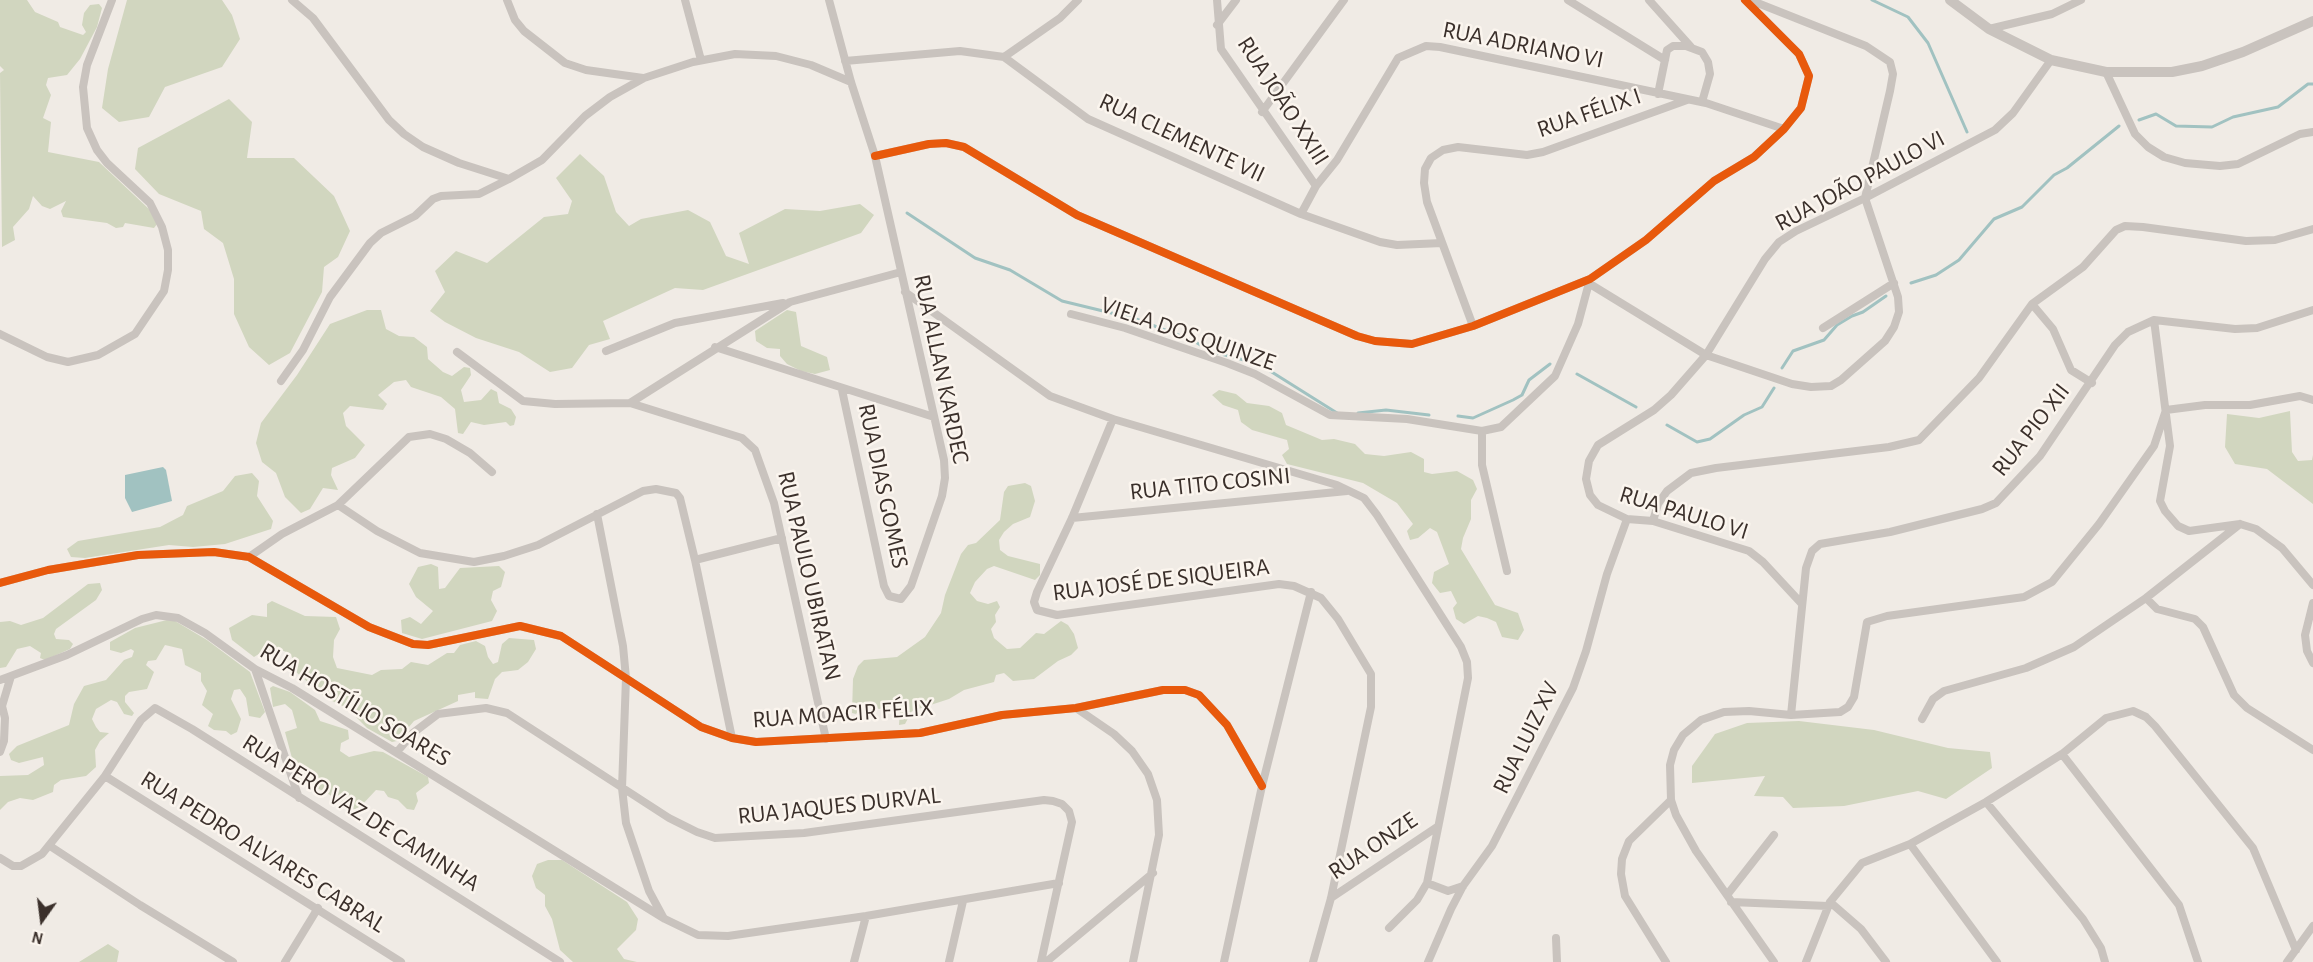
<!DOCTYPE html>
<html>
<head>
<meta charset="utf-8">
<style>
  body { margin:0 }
  #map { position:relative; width:2313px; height:962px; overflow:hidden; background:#f0ebe5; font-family:"Alegreya Sans",sans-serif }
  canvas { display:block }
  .north { position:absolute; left:12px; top:890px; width:60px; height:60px; -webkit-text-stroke:4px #fbf5ee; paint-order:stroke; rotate:194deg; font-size:16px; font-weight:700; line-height:24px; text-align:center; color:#3b302b }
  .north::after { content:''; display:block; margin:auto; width:21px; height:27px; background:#3b302b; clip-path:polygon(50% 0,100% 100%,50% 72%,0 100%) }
</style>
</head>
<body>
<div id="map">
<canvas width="2313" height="962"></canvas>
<div class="north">N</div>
</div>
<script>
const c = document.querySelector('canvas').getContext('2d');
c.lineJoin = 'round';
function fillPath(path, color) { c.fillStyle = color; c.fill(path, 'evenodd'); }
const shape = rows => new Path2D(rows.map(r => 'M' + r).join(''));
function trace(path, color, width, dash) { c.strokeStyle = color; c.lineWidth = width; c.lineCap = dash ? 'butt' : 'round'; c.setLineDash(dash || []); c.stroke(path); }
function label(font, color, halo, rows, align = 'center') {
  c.font = font + ' "Alegreya Sans",sans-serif'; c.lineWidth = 5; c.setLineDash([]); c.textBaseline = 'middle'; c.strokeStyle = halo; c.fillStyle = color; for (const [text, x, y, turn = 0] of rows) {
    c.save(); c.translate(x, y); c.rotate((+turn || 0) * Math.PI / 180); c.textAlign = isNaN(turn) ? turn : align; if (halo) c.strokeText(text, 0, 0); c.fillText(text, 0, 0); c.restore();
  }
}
const green = shape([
  [0,0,27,0,35,12,58,22,60,27,83,35,86,32,82,25,84,13,90,5,99,4,102,8,97,27,80,59,67,75,48,78,46,85,51,95,43,118,51,122,48,152,99,162,151,211,157,224,154,228,125,223,123,227,116,228,107,223,63,217,61,211,66,201,50,209,42,206,33,196,29,209,13,227,15,240,2,247,0,73,4,70,0,66],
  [127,0,222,0,232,15,240,39,222,67,165,87,149,117,119,122,102,108,108,69],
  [229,99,252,122,247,158,294,158,334,196,350,231,338,257,324,267,322,292,290,353,269,365,249,347,234,314,234,279,223,243,204,229,201,211,159,194,135,169,138,148],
  [580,154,604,176,616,212,629,226,641,219,688,210,710,222,726,256,749,264,739,233,785,209,820,211,860,204,874,215,861,233,703,290,675,288,603,321,610,339,589,345,572,368,550,372,519,352,476,338,445,322,430,311,445,292,435,271,456,251,487,263,544,217,568,214,572,201,556,178],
  [367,310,381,310,386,329,399,336,414,337,427,347,428,359,443,372,452,376,464,367,470,368,471,375,461,390,464,402,481,400,491,389,497,392,499,403,511,409,516,417,514,425,510,426,506,422,484,425,471,422,463,434,458,433,455,409,441,397,411,387,406,380,394,382,378,395,387,404,383,410,350,406,343,413,346,426,365,445,355,458,332,468,331,475,338,490,323,488,310,509,301,513,285,497,276,473,262,462,256,443,261,423,297,375,330,324],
  [787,310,796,312,801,346,827,357,830,370,815,374,801,371,787,364,780,356,780,349,767,348,756,341,755,331],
  [1219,390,1236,394,1247,403,1269,406,1282,413,1286,425,1322,440,1334,439,1355,444,1365,454,1384,456,1411,452,1424,459,1424,472,1432,474,1457,471,1473,480,1477,489,1471,500,1471,519,1463,538,1461,549,1495,605,1518,613,1524,630,1518,640,1502,637,1496,622,1487,618,1478,616,1464,624,1456,619,1453,608,1457,603,1451,591,1440,593,1432,583,1434,572,1449,564,1437,532,1430,528,1418,538,1410,540,1407,531,1413,524,1397,503,1363,483,1287,464,1282,455,1289,449,1287,440,1252,430,1241,422,1238,410,1223,405,1212,395],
  [2290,411,2292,452,2298,461,2312,460,2313,455,2313,504,2267,469,2235,464,2225,447,2227,414,2259,418],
  [252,473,259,481,257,496,273,521,271,529,225,544,193,547,169,545,85,558,71,557,67,549,78,541,160,527,183,515,187,506,223,491,235,476],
  [1025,483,1031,486,1035,501,1030,517,1013,524,1004,532,999,540,1000,550,1008,556,1040,564,1040,575,1035,580,994,566,987,569,975,582,970,593,977,601,988,604,997,601,1000,607,995,615,996,622,991,629,994,638,1007,649,1020,648,1036,633,1044,634,1061,621,1068,625,1074,634,1078,648,1071,655,1058,661,1034,679,1013,681,1004,673,996,675,994,682,964,690,949,699,912,711,905,724,899,725,900,710,892,706,879,709,871,705,862,705,856,714,852,713,853,679,858,666,864,660,897,657,925,637,941,613,945,595,961,554,968,545,976,543,1000,520,1004,492,1008,486],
  [431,564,438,567,439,589,445,588,460,568,499,566,505,572,501,587,493,591,491,600,497,611,492,621,422,639,402,633,401,620,410,617,421,624,433,611,416,597,409,584,418,567],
  [100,583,102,590,96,600,56,629,54,634,56,639,69,640,73,644,70,649,45,660,40,658,41,653,30,646,17,649,6,667,0,668,0,622,10,621,21,625,43,618,88,584],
  [272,601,305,616,336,617,340,629,334,640,333,657,337,668,372,675,381,670,402,669,411,662,428,665,447,653,454,653,460,645,476,641,485,646,488,657,493,664,498,662,502,644,509,638,534,640,536,649,528,662,518,670,502,672,495,679,488,699,475,698,475,692,458,695,458,701,414,721,397,741,392,742,367,728,347,708,326,698,296,672,291,654,279,649,271,655,262,652,254,657,232,640,229,628,252,615,267,617,267,604],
  [167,620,175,621,207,640,250,672,265,712,260,718,249,716,246,698,240,689,234,690,231,699,241,719,237,732,231,735,226,731,214,730,208,726,213,714,202,705,207,691,201,681,201,673,185,665,182,649,165,645,156,660,148,661,146,665,154,672,147,689,129,692,125,696,125,702,134,713,132,716,124,714,117,702,111,700,96,709,92,719,96,727,100,732,109,733,100,741,95,750,96,767,86,776,61,780,54,785,53,792,33,800,20,798,8,802,0,810,0,776,28,775,44,765,43,757,19,763,11,760,9,754,17,746,69,725,74,704,84,686,106,680,124,660,132,657,134,651,131,649,121,653,110,650,110,642,135,628],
  [273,686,290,692,315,710,320,721,348,730,349,739,341,743,340,751,349,757,374,751,383,752,428,777,429,783,416,793,418,801,414,810,407,809,398,800,388,797,384,791,376,790,361,806,355,809,346,808,330,795,297,777,285,732,297,728,292,710,285,704,273,707,270,688],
  [1799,721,1874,730,1948,748,1990,752,1992,768,1946,799,1918,791,1844,806,1793,808,1783,797,1754,796,1765,776,1692,783,1692,766,1715,734,1747,723],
  [548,860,562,860,627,902,638,919,636,930,617,949,624,959,637,962,573,962,560,950,552,919,545,906,545,895,536,888,532,876,537,864],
  [108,944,119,951,117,962,79,962]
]);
const water = shape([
  [163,467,166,470,172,501,132,512,125,498,125,475]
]);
const stream = shape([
  [1872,0,1908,17,1928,43,1967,132],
  [2139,120,2156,114,2176,126,2212,127,2233,117,2278,107,2308,84,2313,84],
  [907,213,975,258,1010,270,1062,301,1136,319,1194,341,1210,351,1259,364,1337,413],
  [1911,283,1936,275,1959,260,1994,219,2022,207,2054,175,2067,168,2119,126],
  [1782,368,1793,351,1824,340,1837,325,1852,316,1863,312,1886,296],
  [1577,374,1636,407],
  [1358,413,1386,410,1429,415],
  [1458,416,1473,418,1513,400,1522,395,1529,380,1550,364],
  [1667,425,1697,442,1710,439,1744,415,1762,407,1774,388]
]);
const minor = shape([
  [292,0,313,18,389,120,404,134,423,147,459,163,509,179,542,160,585,116,610,97,644,78,693,62,735,54,776,56,811,65,851,82],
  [507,0,515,20,524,31,565,63,586,70,643,78],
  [685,0,701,60],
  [829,0,851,82,875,156,944,460,945,478,942,496,911,586,901,599,889,596,884,586,842,390],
  [1217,0,1221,49,1316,186],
  [1568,0,1665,60],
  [1649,0,1691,47],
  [1217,25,1236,0],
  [1989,29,2052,14,2081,0],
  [1004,57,1060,18,1078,0],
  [845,61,960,51,1004,57,1088,119,1301,214,1380,242,1397,245,1442,243],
  [2106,72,2135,134,2148,147,2164,157,2185,163,2220,166,2238,164,2300,134,2313,132],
  [1658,94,1667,50,1673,46,1686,46,1702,52,1708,62,1710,74,1702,102],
  [1262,112,1344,0],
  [875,156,929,144,946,143,964,147,1077,215,1357,336,1375,341,1412,344,1473,326,1590,279,1646,240,1714,181,1754,157,1784,129,1801,108,1809,76,1799,54,1745,0],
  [1301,214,1316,186,1337,160,1398,58,1426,46,1440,47,1706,103,1784,129],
  [1590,284,1706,355,1792,384,1811,387,1831,386,1841,380,1885,341,1894,327,1899,312,1898,297,1865,198,1890,91,1893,74,1890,62,1866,46,1750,0],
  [905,292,1050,396,1113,419,1337,485,1364,498,1377,515,1461,647,1467,662,1468,678,1427,883,1417,900,1389,928],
  [2032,304,2053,329,2071,370,2092,383],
  [1071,314,1125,328,1227,363,1255,374,1330,415,1407,419,1482,431,1501,427,1555,376,1578,324,1590,279],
  [2154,320,2170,446,2160,501,2165,511,2178,526,2189,531,2240,524,2256,529,2282,548,2313,585],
  [1473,326,1427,202,1424,183,1425,169,1431,158,1443,150,1458,147,1527,155,1543,152,1687,100],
  [1823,328,1894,283],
  [0,334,47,357,68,362,98,355,135,334,164,291,168,270,168,250,162,227,150,203,107,163,97,150,87,128,83,87,87,65,112,0],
  [715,347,934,417],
  [606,351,675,323,783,303],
  [457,352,523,401,555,404,630,403,742,438,755,450,774,503,826,739],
  [281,381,303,350,330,297,370,243,381,233,415,216,433,199,441,196,479,194,509,179],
  [630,403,790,302,901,272],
  [2166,410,2205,405,2250,405,2300,396,2313,400],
  [1113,419,1072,518,1037,592,1034,602,1037,610,1057,615,1279,584,1294,586,1321,598,1338,619,1371,674,1371,707,1331,898,1313,962],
  [1482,431,1482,465,1507,571],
  [338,505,377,531,420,553,474,562,504,556,538,545,643,491,656,489,676,493,680,498,695,560,732,738],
  [597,514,623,646,626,678,622,788,626,823,649,891,663,917],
  [1072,518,1347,491],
  [1653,521,1658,504,1667,491,1691,473,1716,468,1889,447,1919,440,1979,378,2032,304,2083,267,2116,230,2125,226,2143,227,2246,241,2275,240,2313,229],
  [249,557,282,534,338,505,409,437,430,434,446,439,470,453,492,472],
  [695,560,782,538],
  [0,583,48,570,138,555,214,552,249,557,369,627,413,644,428,645,520,626,561,636,701,727,732,738,756,742,920,733,1002,715,1076,708,1163,690,1185,690,1199,695,1227,725,1262,786],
  [2146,598,2157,609,2195,619,2203,627,2234,695,2247,708,2313,750],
  [2313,603,2305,635,2307,651,2313,663],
  [1802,604,1763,562,1749,551,1653,521,1627,519,1598,505,1590,495,1586,479,1589,461,1598,445,1654,410,1671,395,1706,355,1765,259,1779,242,1796,231,1865,198,1995,130,2013,113,2051,60],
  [255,669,299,798],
  [0,680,67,655,142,619,156,615,178,618,205,633,255,669,292,688,665,919,698,935,728,936,866,916,1059,883],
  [1076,708,1114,734,1132,751,1148,774,1157,800,1159,835,1133,962],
  [1791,715,1806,568,1812,551,1820,544,1890,532,1982,509,1996,503,2040,456,2115,345,2128,332,2154,320,2235,329,2257,328,2313,310],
  [1922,719,1933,699,1944,691,2026,668,2074,647,2146,598,2240,524],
  [0,752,4,741,5,718,2,706,11,676],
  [397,752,413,733,438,714,486,708,507,713,669,818,697,832,715,838,804,833,1044,800,1053,801,1062,804,1069,811,1072,822,1041,962],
  [2062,754,2179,905,2198,962],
  [105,776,401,962],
  [1986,802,2083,919,2101,948,2105,962],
  [1910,844,1997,962],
  [50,846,140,905,233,962],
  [0,858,13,866,21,866,42,854,105,776,141,720,155,708,192,729,560,962],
  [1427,883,1448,891,1463,886],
  [1727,895,1774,835],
  [1331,898,1437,827],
  [1731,902,1828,906],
  [1830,902,1861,929,1886,962],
  [1556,938,1557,962],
  [285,962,318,908],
  [854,962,866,916],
  [949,962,963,901],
  [1046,962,1153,873],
  [1224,962,1262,786,1311,592],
  [1428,962,1451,909,1463,886,1492,846,1573,688,1586,651,1607,574,1627,519],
  [1666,962,1625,896,1621,874,1622,859,1629,841,1671,800],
  [1774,962,1696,851,1676,815,1671,800,1670,765,1674,750,1683,735,1701,720,1724,712,1749,711,1791,715,1840,712,1848,707,1854,697,1867,622,1887,616,2024,597,2052,582,2099,524,2154,446,2166,410],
  [1806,962,1830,902,1862,863,1910,844,1986,802,2062,754,2106,718,2133,711,2146,717,2155,726,2253,848,2296,950],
  [2287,962,2313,926]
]);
const tertiary = shape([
  [1950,0,1989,29,2051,60,2106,72,2172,72,2202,66,2243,52,2313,21]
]);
const cycleway = shape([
  [875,156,929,144,946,143,964,147,1077,215,1357,336,1375,341,1412,344,1473,326,1590,279,1646,240,1714,181,1754,157,1784,129,1801,108,1809,76,1799,54,1745,0],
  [0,583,48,570,138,555,214,552,249,557,369,627,413,644,428,645,520,626,561,636,701,727,732,738,756,742,920,733,1002,715,1076,708,1163,690,1185,690,1199,695,1227,725,1262,786]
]);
const streetNames = [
  ["RUA ADRIANO VI",1523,45,11],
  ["RUA JOÃO XXIII",1283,101,57],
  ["RUA FÉLIX I",1589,113,-19],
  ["RUA CLEMENTE VII",1182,138,25],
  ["RUA JOÃO PAULO VI",1860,181,-28],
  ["VIELA DOS QUINZE",1188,334,19],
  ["RUA ALLAN KARDEC",941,369,78],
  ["RUA PIO XII",2031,430,-52],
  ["RUA TITO COSINI",1210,484,-6],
  ["RUA DIAS GOMES",883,486,78],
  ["RUA PAULO VI",1684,513,17],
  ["RUA PAULO UBIRATAN",809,576,77],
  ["RUA JOSÉ DE SIQUEIRA",1161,580,-7],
  ["RUA HOSTÍLIO SOARES",355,705,31],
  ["RUA MOACIR FÉLIX",843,714,-4],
  ["RUA LUIZ XV",1526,738,-64],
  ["RUA JAQUES DURVAL",839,806,-6],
  ["RUA PERO VAZ DE CAMINHA",361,813,32],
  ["RUA ONZE",1373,846,-34],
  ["RUA PEDRO ALVARES CABRAL",263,852,32]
];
fillPath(green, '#d1d6bf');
fillPath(water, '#a1c2c1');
trace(stream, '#a1c2c1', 3);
trace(minor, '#c9c3be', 8);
trace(tertiary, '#c9c3be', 10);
trace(cycleway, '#e8590c', 8);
label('24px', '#3b302b', '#fbf5ee', streetNames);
</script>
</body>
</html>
